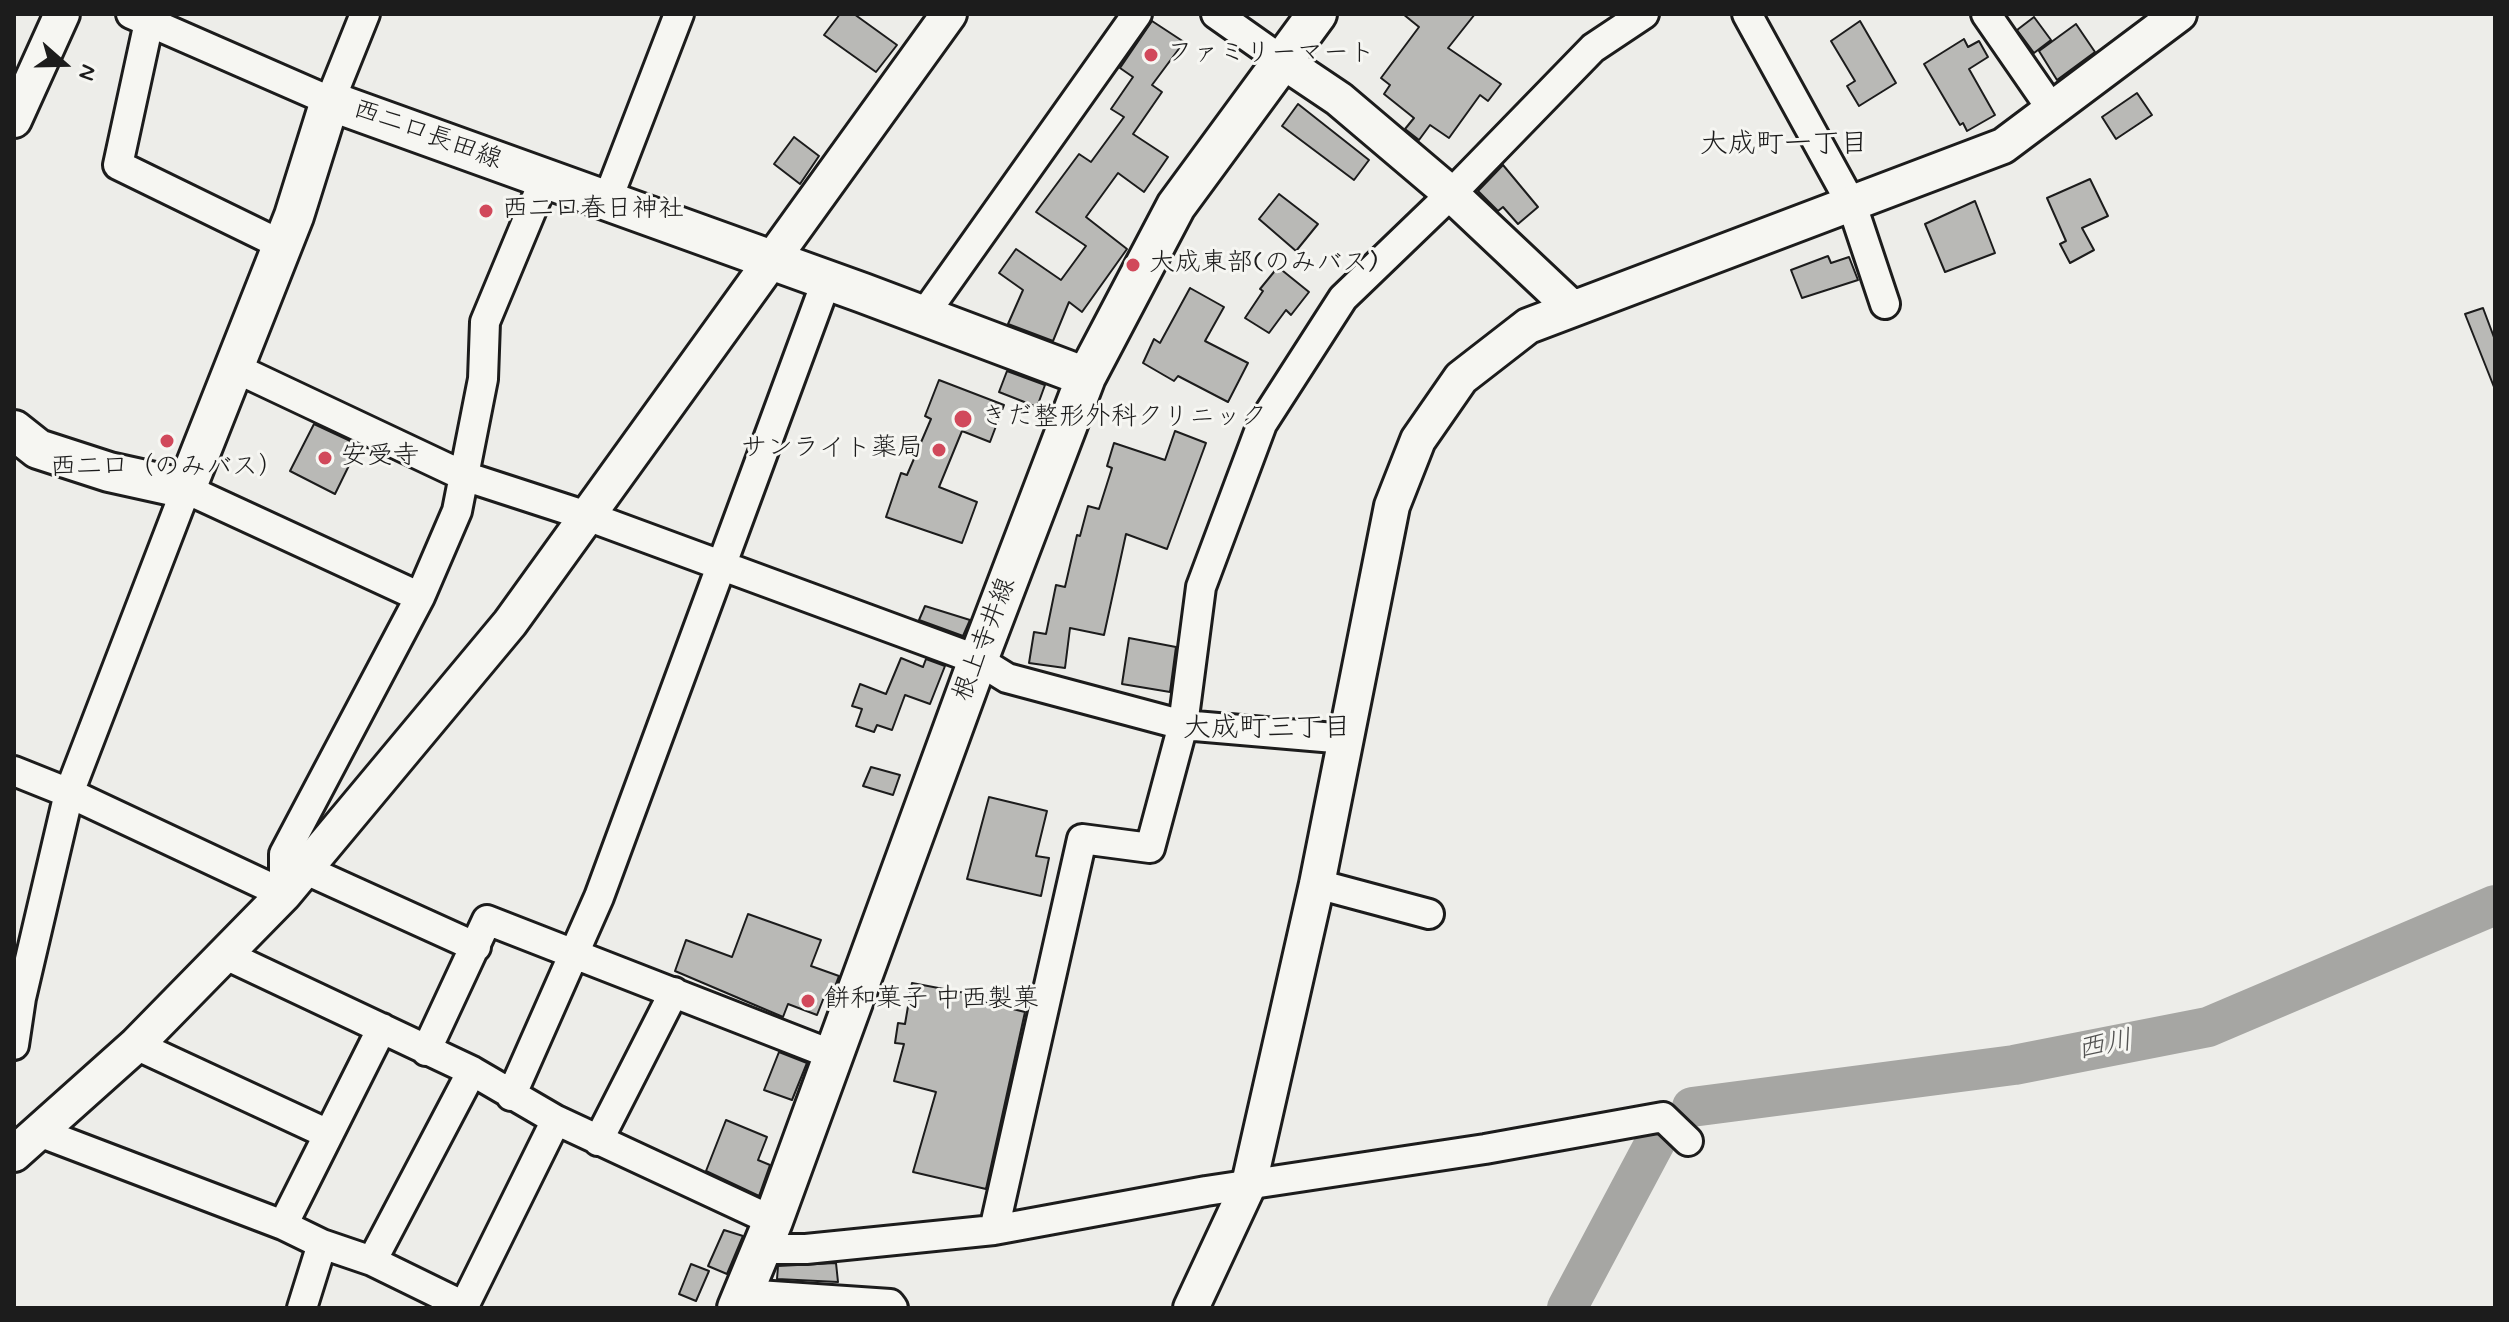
<!DOCTYPE html>
<html>
<head>
<meta charset="utf-8">
<style>
  body { margin:0 }
  #map { position:relative; width:2509px; height:1322px; overflow:hidden; background:#edede9; font-family:Mynerve,sans-serif }
  canvas { display:block }
  .frame { position:absolute; inset:0; border:16px solid #1c1c1c; pointer-events:none }
  .north { position:absolute; left:24px; top:24px; width:80px; height:80px; -webkit-text-stroke:6px #f6f6f2; paint-order:stroke; rotate:110deg; font-size:22px; font-weight:700; line-height:32px; text-align:center; color:#1c1c1c }
  .north::after { content:''; display:block; margin:auto; width:28px; height:36px; background:#1c1c1c; clip-path:polygon(50% 0,100% 100%,50% 72%,0 100%) }
</style>
</head>
<body>
<div id="map">
<canvas width="2509" height="1322"></canvas>
<div class="frame"></div>
<div class="north">N</div>
</div>
<script>
const c = document.querySelector('canvas').getContext('2d');
c.lineJoin = 'round';
const shape = rows => new Path2D(rows.map(r => 'M' + r).join(''));
function trace(path, color, width, dash) { c.strokeStyle = color; c.lineWidth = width; c.lineCap = dash ? 'butt' : 'round'; c.setLineDash(dash || []); c.stroke(path); }
function fillPath(path, color) { c.fillStyle = color; c.fill(path, 'evenodd'); }
function label(font, color, halo, rows, align = 'center') {
  c.font = font + ' Mynerve,"Klee One",sans-serif'; c.lineWidth = 6; c.setLineDash([]); c.textBaseline = 'middle'; c.strokeStyle = halo; c.fillStyle = color; for (const [text, x, y, turn = 0] of rows) {
    c.save(); c.translate(x, y); c.rotate((+turn || 0) * Math.PI / 180); c.textAlign = isNaN(turn) ? turn : align; if (halo) c.strokeText(text, 0, 0); c.fillText(text, 0, 0); c.restore();
  }
}
const river = shape([
  [1692,1107,2014,1065,2208,1027,2495,905],
  [1567,1308,1658,1137]
]);
const building = shape([
  [840,14,854,14,897,45,876,72,824,35,840,14],
  [1403,14,1475,14,1448,48,1501,84,1488,101,1480,95,1449,138,1430,125,1419,140,1405,129,1414,118,1384,94,1390,85,1381,78,1419,27,1403,14],
  [2034,17,2051,40,2034,53,2017,30,2034,17],
  [1152,21,1184,42,1152,85,1162,92,1133,134,1168,157,1144,192,1118,173,1086,217,1127,249,1082,312,1069,302,1053,341,1008,324,1023,290,999,273,1016,249,1061,280,1086,246,1036,212,1079,154,1091,162,1124,117,1111,109,1133,77,1120,68,1152,21],
  [1860,21,1896,83,1859,106,1847,86,1855,81,1831,41,1860,21],
  [2076,24,2095,52,2057,80,2039,51,2076,24],
  [1964,39,1968,47,1979,41,1988,57,1969,69,1995,115,1967,131,1963,123,1960,125,1924,64,1964,39],
  [2137,93,2152,115,2116,139,2102,117,2137,93],
  [1298,104,1369,160,1354,180,1282,126,1298,104],
  [794,137,819,156,800,184,774,164,794,137],
  [1503,165,1538,207,1518,224,1503,207,1498,211,1478,191,1503,165],
  [2090,179,2108,216,2082,228,2094,250,2070,263,2060,244,2066,241,2047,198,2090,179],
  [1279,194,1318,224,1296,251,1259,219,1279,194],
  [1975,201,1995,253,1945,272,1925,224,1975,201],
  [1828,256,1831,263,1849,257,1858,280,1802,298,1791,270,1828,256],
  [1278,267,1309,292,1291,315,1286,310,1269,333,1245,318,1263,291,1260,289,1278,267],
  [1190,288,1224,307,1205,341,1248,363,1228,402,1178,376,1174,381,1143,363,1154,339,1160,343,1190,288],
  [2483,308,2495,340,2494,387,2465,314,2483,308],
  [1007,371,1045,385,1037,407,999,392,1007,371],
  [939,380,1004,405,990,442,962,431,939,487,977,502,962,543,886,517,901,473,907,475,931,419,925,416,939,380],
  [314,424,359,445,335,494,290,471,314,424],
  [1175,431,1206,443,1167,549,1126,534,1104,635,1070,628,1065,668,1029,663,1034,632,1046,634,1056,585,1065,587,1077,535,1080,536,1088,506,1099,509,1112,468,1107,466,1114,443,1165,460,1175,431],
  [925,606,970,620,963,636,919,620,925,606],
  [1129,638,1176,647,1170,692,1122,684,1129,638],
  [901,658,923,667,926,659,945,666,930,704,905,695,892,730,877,725,874,732,856,726,862,709,852,706,860,684,886,694,901,658],
  [871,767,900,775,893,795,863,786,871,767],
  [989,797,1047,811,1036,856,1049,858,1041,896,967,879,989,797],
  [748,914,821,940,811,966,839,976,832,994,826,992,817,1015,788,1004,783,1017,675,971,686,940,732,957,748,914],
  [912,983,965,993,964,997,1025,1012,986,1189,913,1172,936,1092,894,1081,904,1044,895,1043,898,1023,905,1024,912,983],
  [779,1052,807,1063,792,1100,764,1090,779,1052],
  [726,1120,767,1137,758,1160,770,1165,759,1196,706,1171,726,1120],
  [724,1230,743,1236,727,1274,708,1266,724,1230],
  [836,1263,838,1282,777,1279,778,1266,836,1263],
  [691,1264,709,1271,696,1301,679,1294,691,1264]
]);
const minor = shape([
  [131,14,330,101,365,14],
  [1216,14,1284,62],
  [1747,14,1852,205,1885,304],
  [1986,14,2053,111],
  [149,22,118,165,282,245],
  [607,201,679,14],
  [923,316,1137,14],
  [233,367,464,476,590,517,978,660,1007,678,1183,725,1346,739],
  [14,771,69,793,284,894,284,854,420,597,457,511,483,379,485,322,545,178],
  [304,869,476,947],
  [1317,884,1429,914],
  [226,955,472,1071,556,1120,773,1221],
  [14,1045,21,998,69,793,186,489,420,597],
  [136,1045,328,1134],
  [426,1051,487,920,833,1055],
  [511,1096,599,897,826,282],
  [39,1132,283,1225,322,1244],
  [598,1141,674,992],
  [283,1225,382,1028],
  [994,1230,1082,839,1150,848,1183,725,1201,587,1262,424,1343,298,1451,194,1593,48,1644,14],
  [760,1249,806,1249,994,1230,1206,1191,1485,1149,1663,1117,1688,1141],
  [372,1261,464,1306,556,1120],
  [743,1294,890,1304,893,1308],
  [302,1308,322,1244,372,1261,472,1071]
]);
const tertiary = shape([
  [1284,62,1339,99,1451,194,1573,309],
  [14,120,62,14],
  [14,1154,136,1045,284,894,510,623,949,14],
  [1191,1308,1249,1184,1317,884,1392,506,1418,440,1461,378,1528,326,2003,146,2179,14]
]);
const secondary = shape([
  [14,430,38,449,109,472,186,489,294,216,330,101,863,293,1086,377],
  [737,1308,773,1221,978,660,1086,377,1176,206,1317,14]
]);
const markers = [
  [1151,55,8,"#d1495b"],
  [486,211,8,"#d1495b"],
  [1133,265,8,"#d1495b"],
  [963,419,10,"#d1495b"],
  [167,441,8,"#d1495b"],
  [939,450,8,"#d1495b"],
  [325,458,8,"#d1495b"],
  [808,1001,8,"#d1495b"]
];
const poiNames = [
  ["ファミリーマート",1167,55],
  ["西二口春日神社",502,211],
  ["大成東部(のみバス)",1149,265],
  ["きだ整形外科クリニック",981,419],
  ["サンライト薬局",923,450,"right"],
  ["安受寺",341,458],
  ["西二口（のみバス）",167,469,"center"],
  ["餅和菓子 中西製菓",824,1001]
];
const streetNames = [
  ["西二口長田線",427,136,20],
  ["根上寺井線",986,640,-69]
];
const neighbourhoodNames = [
  ["大成町一丁目",1784,146],
  ["大成町三丁目",1267,730]
];
const waterNames = [
  ["西川",2105,1047,-11]
];
trace(river, '#a6a6a3', 40);
fillPath(building, '#b9b9b6');
trace(building, '#1c1c1c', 2);
trace(minor, '#1c1c1c', 34);
trace(tertiary, '#1c1c1c', 40);
trace(secondary, '#1c1c1c', 44);
trace(minor, '#f6f6f2', 28);
trace(tertiary, '#f6f6f2', 34);
trace(secondary, '#f6f6f2', 38);
for (const [x, y, r, color] of markers) { const dot = new Path2D(); dot.arc(x, y, r, 0, 2 * Math.PI); c.fillStyle = color; c.fill(dot); trace(dot, '#f6f6f2', 3); }
label('26px', '#1c1c1c', '#f6f6f2', poiNames, 'left');
label('26px', '#1c1c1c', '#f6f6f2', streetNames);
label('28px', '#1c1c1c', '#f6f6f2', neighbourhoodNames);
label('italic 28px', '#535352', '#f6f6f2', waterNames);
</script>
</body>
</html>
